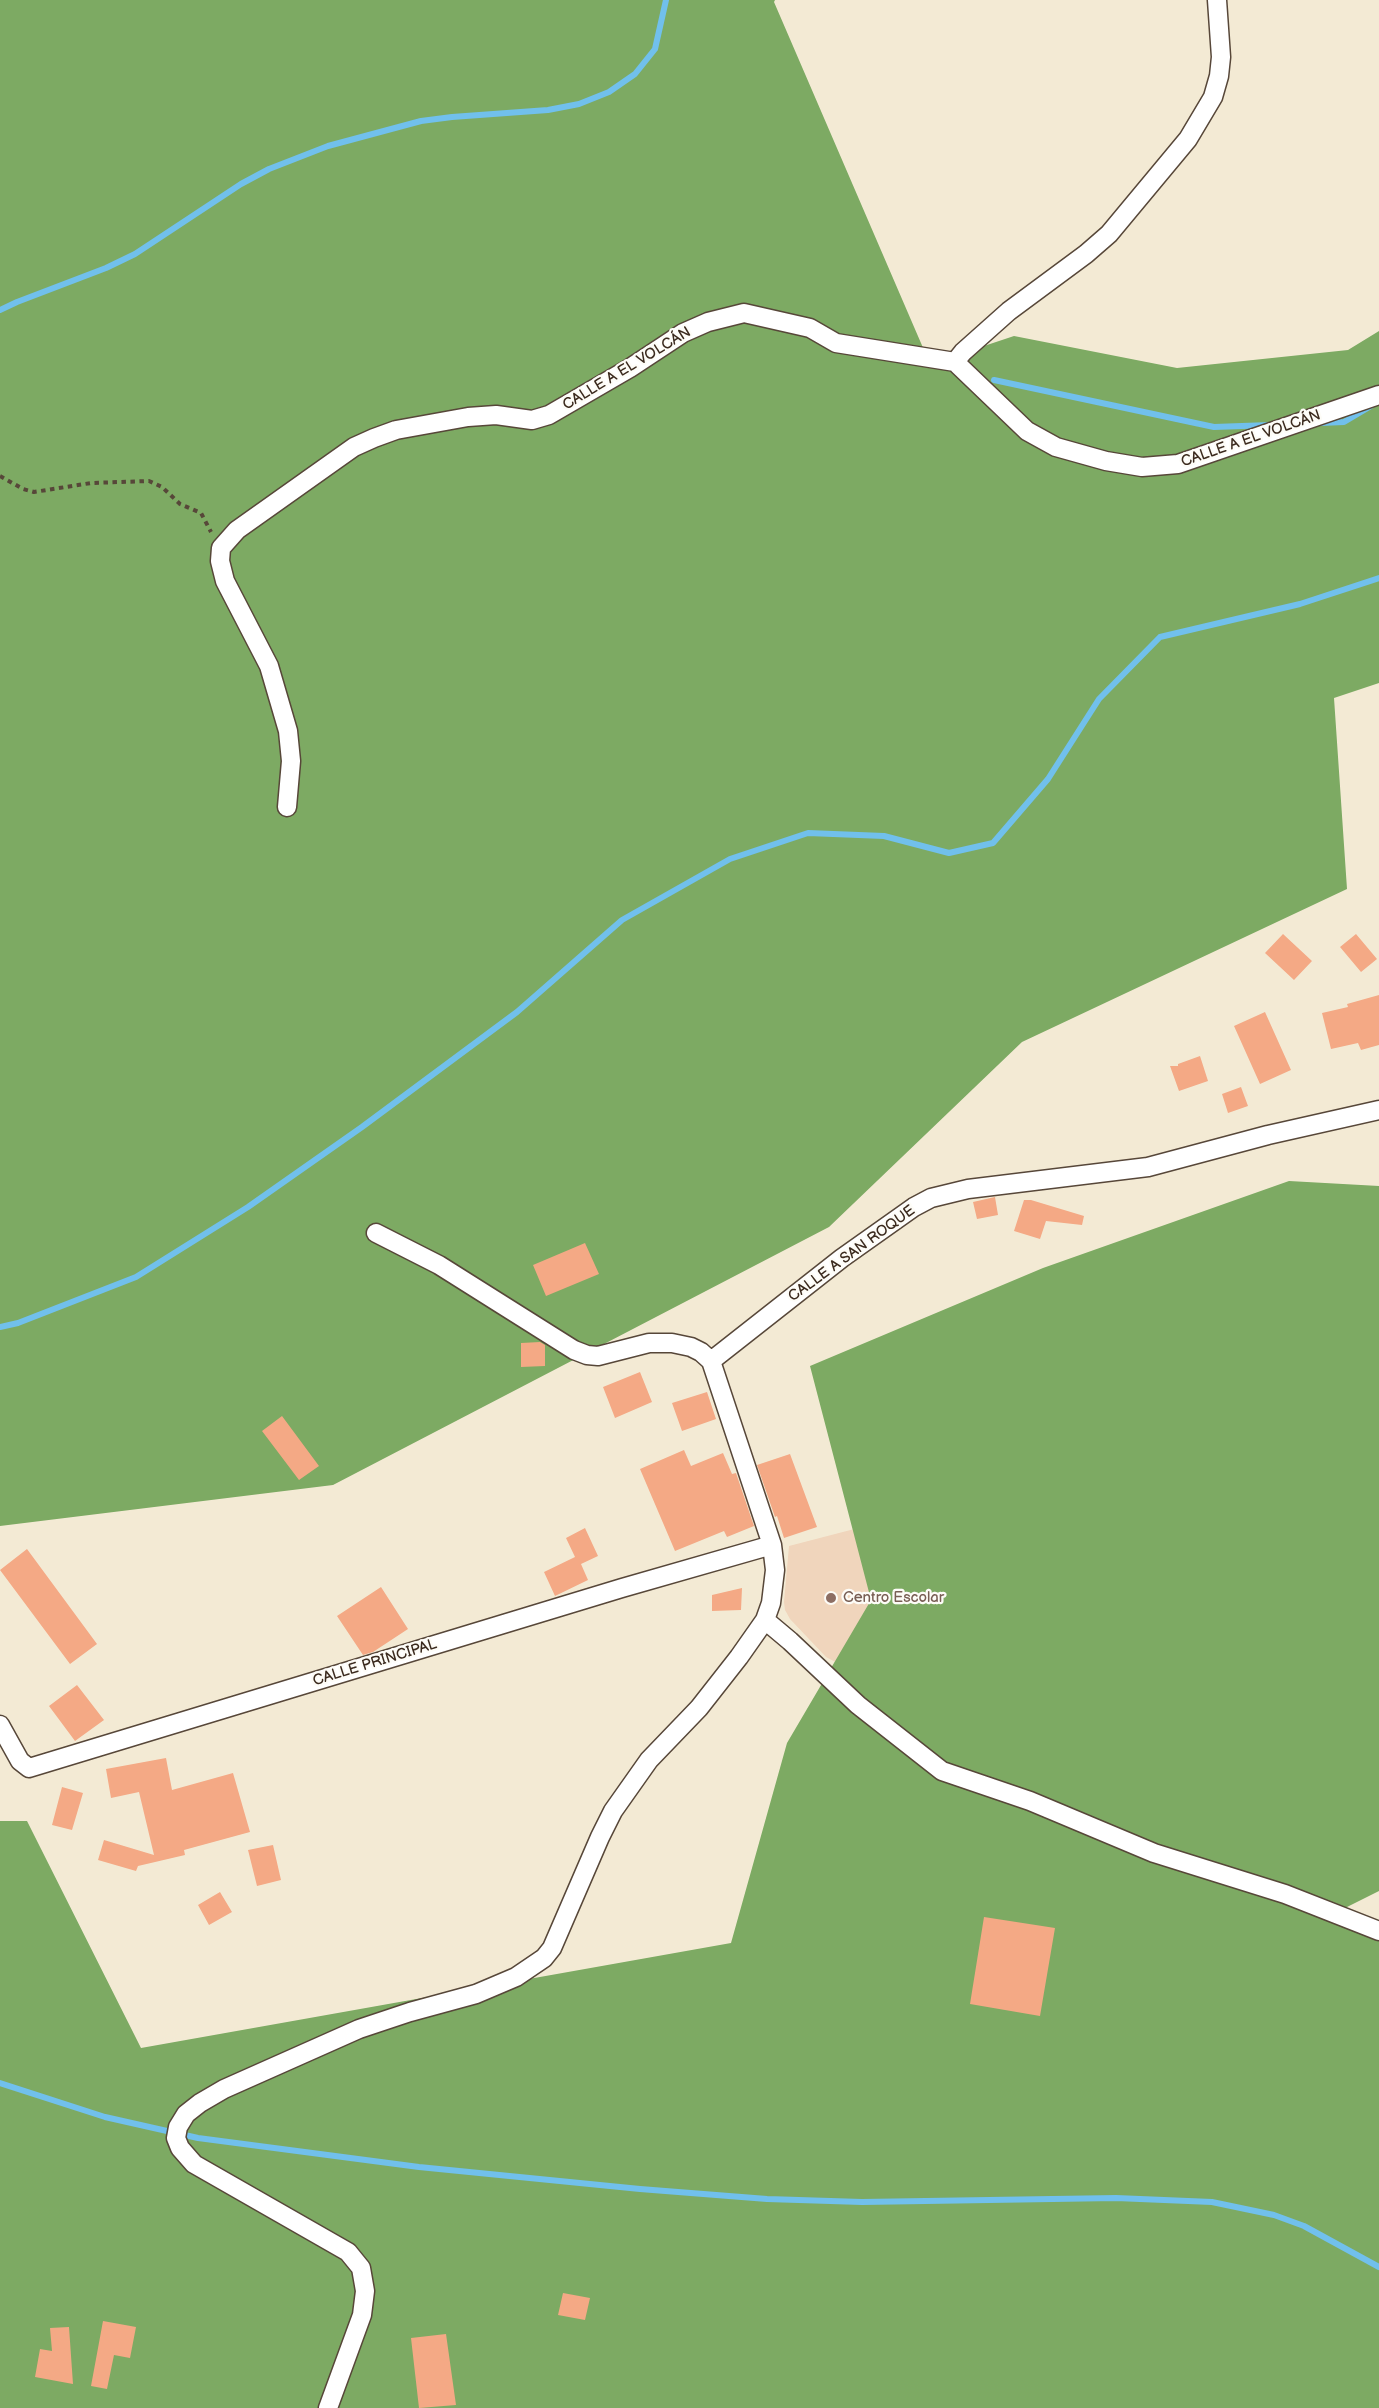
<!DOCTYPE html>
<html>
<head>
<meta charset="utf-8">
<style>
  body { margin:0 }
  canvas { display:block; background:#f3ead4 }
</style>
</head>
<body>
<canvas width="1379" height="2408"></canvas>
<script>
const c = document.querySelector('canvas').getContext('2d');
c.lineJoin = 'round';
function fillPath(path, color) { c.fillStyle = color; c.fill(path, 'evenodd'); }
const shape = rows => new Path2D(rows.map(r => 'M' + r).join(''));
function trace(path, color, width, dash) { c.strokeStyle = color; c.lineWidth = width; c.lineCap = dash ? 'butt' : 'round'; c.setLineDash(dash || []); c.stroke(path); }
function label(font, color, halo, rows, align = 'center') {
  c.font = font + ' "Balsamiq Sans",sans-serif'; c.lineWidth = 4.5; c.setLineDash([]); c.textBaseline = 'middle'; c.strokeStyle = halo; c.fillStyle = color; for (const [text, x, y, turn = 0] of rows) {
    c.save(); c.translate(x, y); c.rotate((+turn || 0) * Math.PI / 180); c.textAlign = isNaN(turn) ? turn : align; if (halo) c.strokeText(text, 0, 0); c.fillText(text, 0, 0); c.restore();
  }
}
const built = shape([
  [862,1527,891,1654,841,1665,826,1657,790,1619,785,1610,784,1602,789,1546]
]);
const forest = shape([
  [0,0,775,0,774,2,930,364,1014,336,1177,368,1348,350,1379,331,1379,683,1334,698,1347,889,1022,1042,829,1227,333,1485,0,1526],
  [1289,1181,1379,1186,1379,1891,1333,1914,1379,1929,1379,2408,0,2408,0,1821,27,1821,141,2048,731,1943,787,1743,871,1600,810,1366,1043,1268]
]);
const stream = shape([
  [0,310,17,302,106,268,135,254,241,184,269,169,328,146,421,121,452,117,548,110,579,104,609,92,635,74,655,49,666,0],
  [994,380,1214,427,1270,425],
  [1320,423,1344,422,1371,406],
  [0,1327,18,1323,136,1277,248,1207,362,1127,517,1012,622,920,730,859,808,833,884,836,949,853,993,843,1048,779,1099,699,1160,637,1300,604,1379,578],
  [0,2083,105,2117,198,2138,419,2167,640,2189,767,2199,862,2202,1116,2198,1212,2202,1274,2215,1304,2226,1379,2267]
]);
const building = shape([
  [1283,934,1312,961,1294,980,1265,953],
  [1356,934,1377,959,1361,972,1340,947],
  [1379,995,1379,1045,1361,1050,1358,1043,1331,1049,1322,1013,1348,1007,1347,1004],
  [1265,1012,1291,1070,1260,1084,1234,1026],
  [1200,1056,1208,1081,1179,1091,1170,1066,1178,1066,1178,1064],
  [1241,1087,1248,1106,1228,1113,1222,1094],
  [995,1197,998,1215,977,1219,973,1202],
  [1024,1200,1031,1200,1084,1216,1082,1225,1046,1221,1040,1239,1014,1231],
  [585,1243,599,1274,546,1296,533,1265],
  [540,1342,545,1345,545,1366,521,1367,521,1343],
  [640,1372,652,1402,615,1418,603,1387],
  [707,1392,716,1419,682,1431,672,1403],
  [282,1416,319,1466,299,1480,262,1431],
  [684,1450,691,1466,723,1453,732,1474,736,1473,754,1526,727,1537,724,1531,675,1551,640,1469],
  [790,1454,817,1527,784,1538,777,1516,775,1517,757,1465],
  [585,1528,598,1556,581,1564,588,1580,555,1596,544,1572,575,1557,566,1538],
  [27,1549,97,1644,70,1664,0,1570],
  [381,1587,408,1629,373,1652,363,1655,337,1616],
  [742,1588,741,1610,712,1611,712,1595],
  [77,1685,104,1720,75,1741,49,1706],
  [166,1758,172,1790,233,1773,250,1832,184,1850,185,1855,138,1866,136,1871,98,1860,104,1840,154,1855,139,1792,111,1798,106,1769],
  [62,1787,83,1793,72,1830,52,1825],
  [273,1845,281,1880,257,1886,248,1850],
  [220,1892,232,1912,209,1925,198,1905],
  [984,1917,1055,1928,1040,2016,970,2004],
  [563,2293,590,2298,585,2320,558,2315],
  [103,2321,136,2327,130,2358,114,2355,107,2389,91,2386],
  [69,2327,73,2384,35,2377,40,2349,52,2351,50,2328],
  [446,2334,456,2405,419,2408,411,2338]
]);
const path = shape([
  [0,476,23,489,34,492,91,483,149,481,162,487,180,504,201,513,211,532]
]);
const street = shape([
  [955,362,963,352,1009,311,1086,254,1109,234,1188,139,1213,97,1219,76,1221,57,1217,0],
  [287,807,291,761,288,731,269,666,225,581,220,561,221,548,237,530,354,447,374,438,396,430,468,417,496,415,532,420,549,415,630,368,683,333,708,322,744,313,810,328,836,343,955,362,1027,431,1056,447,1106,461,1142,467,1178,464,1379,395],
  [376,1233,439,1265,574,1350,587,1355,598,1356,649,1343,672,1343,691,1347,701,1352,711,1361],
  [765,1620,790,1641,858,1705,942,1771,1030,1801,1154,1853,1285,1894,1379,1931],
  [0,1725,20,1761,29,1768,622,1588,772,1545],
  [328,2408,362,2315,365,2291,361,2268,348,2252,194,2164,180,2148,176,2138,178,2127,186,2114,200,2103,224,2089,359,2029,410,2012,476,1994,516,1977,544,1958,552,1948,600,1837,613,1811,649,1760,699,1708,739,1657,765,1620,771,1603,775,1570,772,1545,711,1361,842,1258,914,1207,931,1198,968,1189,1148,1167,1268,1135,1379,1110]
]);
const markers = [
  [831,1598,6,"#8d6e63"]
];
const streetNames = [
  ["CALLE A EL VOLCÁN",627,369,-31],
  ["CALLE A EL VOLCÁN",1251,439,-19],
  ["CALLE A SAN ROQUE",852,1254,-36],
  ["CALLE PRINCIPAL",375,1663,-17]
];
const educationNames = [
  ["Centro Escolar",843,1598]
];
fillPath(built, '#f0d5bc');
fillPath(forest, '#7daa63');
trace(stream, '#71c0ec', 6);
fillPath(building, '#f4a985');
trace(street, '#574739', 21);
trace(path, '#574739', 4, [4.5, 4.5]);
trace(street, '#fff', 18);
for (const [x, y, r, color] of markers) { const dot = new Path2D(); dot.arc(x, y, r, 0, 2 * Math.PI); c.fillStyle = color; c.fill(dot); trace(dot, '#fdfcf7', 2); }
label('15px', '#3b2a1e', '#fdfcf7', streetNames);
label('15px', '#785e54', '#fdfcf7', educationNames, 'left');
</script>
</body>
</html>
